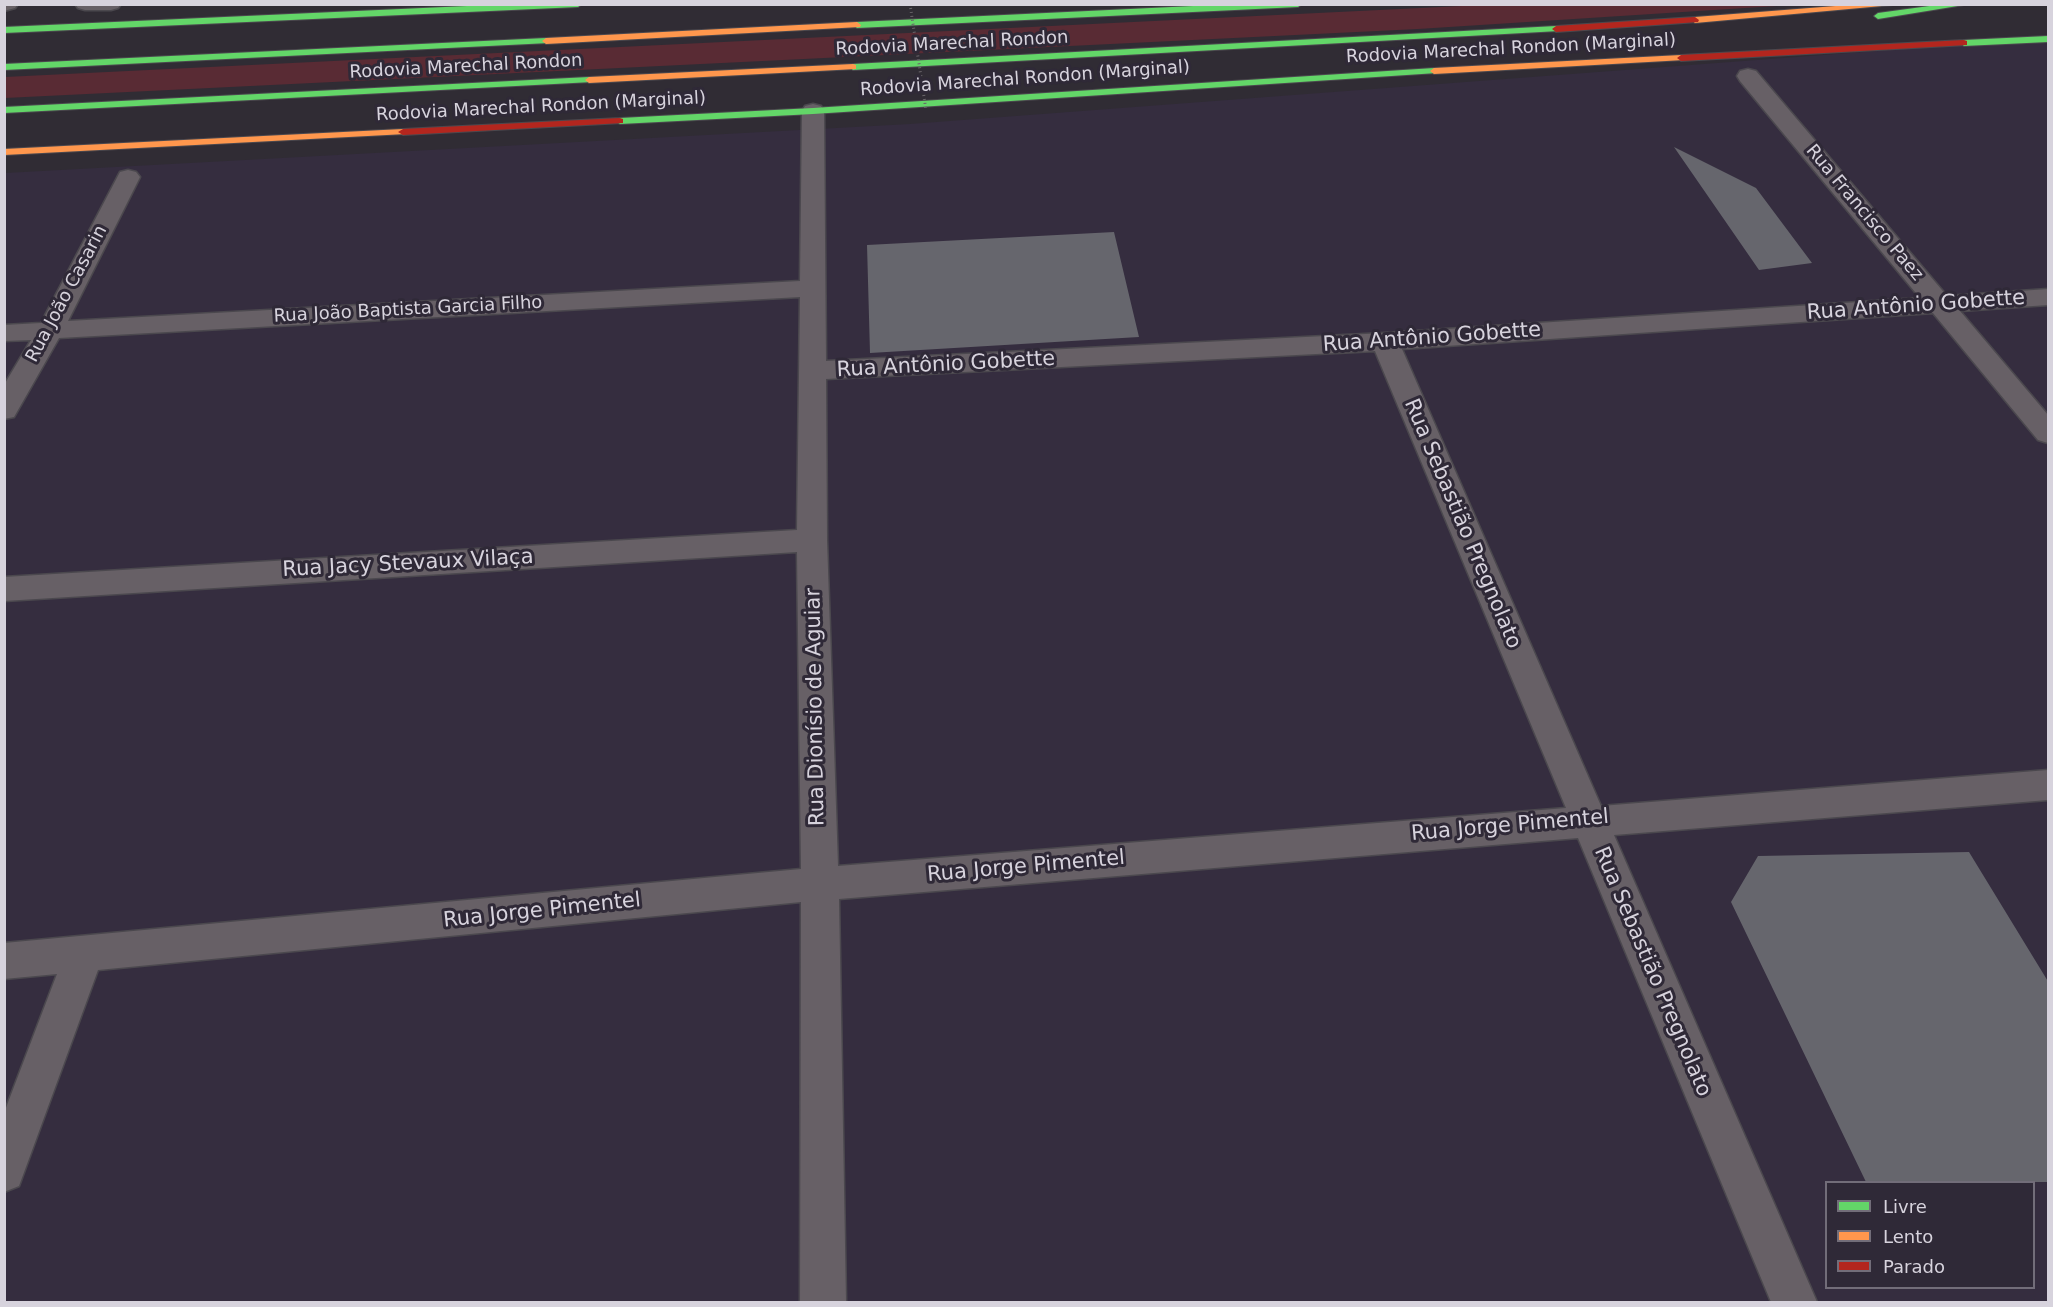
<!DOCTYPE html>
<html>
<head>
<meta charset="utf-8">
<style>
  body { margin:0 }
  #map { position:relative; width:2053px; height:1307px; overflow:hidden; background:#302c34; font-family:"DejaVu Sans",sans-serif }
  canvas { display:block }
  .frame { position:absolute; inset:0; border:6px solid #d7d3dd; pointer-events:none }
  .legend { position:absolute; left:1825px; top:1181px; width:210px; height:108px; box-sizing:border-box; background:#2f2937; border:2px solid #726d79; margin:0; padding:8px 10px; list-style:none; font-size:18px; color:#d7d3dd }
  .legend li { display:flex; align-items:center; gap:12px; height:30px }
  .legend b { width:30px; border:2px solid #726d79 }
</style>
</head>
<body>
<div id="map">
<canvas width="2053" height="1307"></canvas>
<div class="frame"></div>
<ul class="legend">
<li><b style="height:8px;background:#63d668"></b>Livre</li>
<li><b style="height:8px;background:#ff974d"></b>Lento</li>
<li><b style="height:8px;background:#b3261e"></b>Parado</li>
</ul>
</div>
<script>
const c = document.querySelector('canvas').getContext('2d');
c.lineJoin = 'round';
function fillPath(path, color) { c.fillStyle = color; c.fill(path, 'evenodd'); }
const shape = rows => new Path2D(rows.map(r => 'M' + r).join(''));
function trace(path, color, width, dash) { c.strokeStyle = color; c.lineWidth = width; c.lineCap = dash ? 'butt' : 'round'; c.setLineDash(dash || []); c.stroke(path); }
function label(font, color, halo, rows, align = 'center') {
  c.font = font + ' "DejaVu Sans",sans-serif'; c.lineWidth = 6; c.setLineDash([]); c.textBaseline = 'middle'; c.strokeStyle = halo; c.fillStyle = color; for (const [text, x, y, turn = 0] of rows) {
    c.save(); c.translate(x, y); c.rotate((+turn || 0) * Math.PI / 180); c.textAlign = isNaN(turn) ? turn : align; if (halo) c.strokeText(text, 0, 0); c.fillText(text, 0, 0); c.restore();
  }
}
const built = shape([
  [2048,38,2048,1302,5,1302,5,173,910,124],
  [1826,1182,2034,1182,2034,1288,1826,1288]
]);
const green = shape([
  [1482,5,1792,5,1418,29,5,98,5,77]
]);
const building = shape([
  [1674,147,1756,188,1812,263,1759,270],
  [1114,232,1139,337,870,353,867,245],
  [1969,852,2049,983,2049,1182,1866,1182,1731,902,1758,856]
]);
const street = shape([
  [4,4,18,4,15,8,4,11,4,4],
  [75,4,121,4,118,8,111,10,85,10,78,8,75,4],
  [1748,69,1756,71,1947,296,2048,289,2048,305,1960,311,2048,415,2048,443,2038,440,1933,313,1402,349,1601,806,2048,770,2048,800,1614,835,1817,1302,1771,1302,1578,838,839,899,846,1302,800,1302,801,902,98,970,19,1186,4,1192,4,1113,57,974,4,979,4,943,801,869,797,552,4,601,4,577,797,530,800,297,59,338,14,417,4,419,4,385,31,340,4,341,4,325,41,323,120,172,128,170,136,172,140,177,68,321,800,281,802,111,805,106,813,104,821,106,824,111,826,361,1385,333,1920,298,1740,81,1737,76,1740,71,1748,69],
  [1375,351,1566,808,838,866,827,540,826,379,1375,351]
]);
const fast = shape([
  [511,4,582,4,578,7,4,33,4,27,511,4],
  [1235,4,1302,4,1298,7,857,28,853,25,857,22,1235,4],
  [1944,4,1970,4,1878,19,1874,16,1878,13,1944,4],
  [1556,26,1559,27,1559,31,853,70,849,67,853,64,1556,26],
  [2048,36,2048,42,1964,46,1960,43,1964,40,2048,36],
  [546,38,550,41,549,43,4,70,4,64,546,38],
  [1434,68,1438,71,1437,73,813,114,620,124,615,121,620,118,813,108,1434,68],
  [589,77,593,80,592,82,4,113,4,107,589,77]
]);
const slow = shape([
  [1861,4,1904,4,1695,23,1691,20,1695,17,1861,4],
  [857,22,861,25,860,27,546,44,542,41,546,38,857,22],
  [1681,55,1684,56,1684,60,1434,74,1430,71,1434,68,1681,55],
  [853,64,856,65,856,69,589,83,585,80,589,77,853,64],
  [403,129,406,130,406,134,4,155,4,149,403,129]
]);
const jam = shape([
  [1695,17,1699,20,1698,22,1556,32,1552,29,1556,26,1695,17],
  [1964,40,1967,41,1967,45,1681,61,1677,58,1681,55,1964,40],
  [620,118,623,119,623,123,403,135,398,132,403,129,620,118]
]);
const pathBridge = shape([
  [910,4,926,110]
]);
const farStreetnames = [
  ["Rodovia Marechal Rondon",952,44,-3],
  ["Rodovia Marechal Rondon (Marginal)",1511,49,-3],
  ["Rodovia Marechal Rondon",466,67,-3],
  ["Rodovia Marechal Rondon (Marginal)",1025,79,-4],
  ["Rodovia Marechal Rondon (Marginal)",541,107,-3],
  ["Rua Francisco Paez",1864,213,50],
  ["Rua João Casarin",67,294,-62],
  ["Rua João Baptista Garcia Filho",408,310,-3]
];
const streetNames = [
  ["Rua Antônio Gobette",1916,306,-4],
  ["Rua Antônio Gobette",1432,338,-4],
  ["Rua Antônio Gobette",946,365,-3],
  ["Rua Sebastião Pregnolato",1462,524,67],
  ["Rua Jacy Stevaux Vilaça",408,564,-3],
  ["Rua Dionísio de Aguiar",816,707,-91],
  ["Rua Jorge Pimentel",1510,826,-5],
  ["Rua Jorge Pimentel",1026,867,-5],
  ["Rua Jorge Pimentel",542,911,-6],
  ["Rua Sebastião Pregnolato",1652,972,67]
];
fillPath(built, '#352d3f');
fillPath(green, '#592b34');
fillPath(building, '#66666d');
trace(street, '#4b484e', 3);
trace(fast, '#4b484e', 2);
trace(slow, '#4b484e', 2);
trace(jam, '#4b484e', 2);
fillPath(street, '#676066');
fillPath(fast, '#63d668');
fillPath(slow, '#ff974d');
fillPath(jam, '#b3261e');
trace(pathBridge, '#6a656a', 3, [1, 3]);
label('18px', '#d7d3dd', '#2f2937', farStreetnames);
label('21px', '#d7d3dd', '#2f2937', streetNames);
</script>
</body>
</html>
